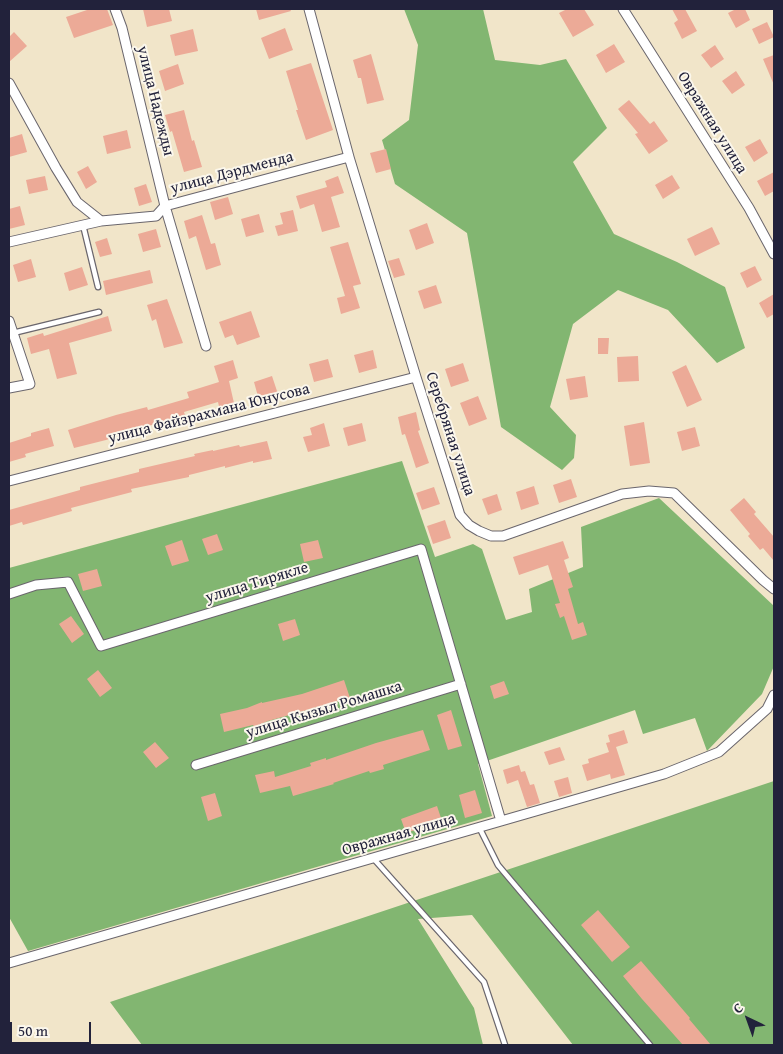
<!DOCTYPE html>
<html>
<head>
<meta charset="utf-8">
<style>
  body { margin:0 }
  #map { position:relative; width:783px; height:1054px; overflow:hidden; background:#f1e5c9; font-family:"Gentium Book Plus",serif }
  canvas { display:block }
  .frame { position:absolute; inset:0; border:10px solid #22223b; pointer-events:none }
  .north { position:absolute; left:723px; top:994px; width:50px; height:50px; -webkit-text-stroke:4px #fbf7ec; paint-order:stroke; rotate:318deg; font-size:14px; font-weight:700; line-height:20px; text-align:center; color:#22223b }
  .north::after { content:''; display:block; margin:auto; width:18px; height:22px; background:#22223b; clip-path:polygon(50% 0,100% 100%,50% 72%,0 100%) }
  .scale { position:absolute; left:10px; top:1022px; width:81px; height:22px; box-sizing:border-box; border:2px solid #22223b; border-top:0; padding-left:6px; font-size:15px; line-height:18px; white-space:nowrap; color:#22223b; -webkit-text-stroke:4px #fbf7ec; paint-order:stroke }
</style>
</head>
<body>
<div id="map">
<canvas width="783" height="1054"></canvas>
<div class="frame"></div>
<div class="north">С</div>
<div class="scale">50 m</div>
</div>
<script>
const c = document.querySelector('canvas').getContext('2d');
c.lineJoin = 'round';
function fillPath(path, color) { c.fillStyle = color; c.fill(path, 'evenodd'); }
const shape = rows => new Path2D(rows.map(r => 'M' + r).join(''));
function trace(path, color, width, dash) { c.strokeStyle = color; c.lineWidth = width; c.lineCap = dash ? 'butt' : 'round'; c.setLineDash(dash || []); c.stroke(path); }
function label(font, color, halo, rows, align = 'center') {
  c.font = font + ' "Gentium Book Plus",serif'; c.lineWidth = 4; c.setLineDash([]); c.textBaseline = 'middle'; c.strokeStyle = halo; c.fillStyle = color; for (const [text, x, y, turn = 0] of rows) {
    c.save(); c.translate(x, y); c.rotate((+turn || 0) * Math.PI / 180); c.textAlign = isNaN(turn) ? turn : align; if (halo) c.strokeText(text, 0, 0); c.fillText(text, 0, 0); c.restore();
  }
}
const forest = shape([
  [404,9,483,9,495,60,540,65,566,59,607,128,573,162,614,234,677,262,725,287,745,348,717,363,668,310,618,290,573,324,550,407,576,435,574,458,562,470,501,427,467,233,395,184,382,140,409,120,418,45],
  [402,461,435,557,473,544,482,549,506,620,532,612,529,589,583,567,581,527,659,498,774,606,774,666,762,694,707,751,695,718,643,734,635,710,478,764,492,816,28,951,9,917,9,568],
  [774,781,774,1045,573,1045,472,915,418,919,474,1008,483,1045,142,1045,110,1002]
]);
const building = shape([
  [90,9,107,9,113,25,74,38,66,17],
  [143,9,169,9,172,21,147,27],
  [256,9,290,9,291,11,259,20],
  [567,9,584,9,594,25,573,37,559,13],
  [672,9,685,9,697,31,682,39,674,23,678,20],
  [736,9,745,9,750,20,736,28,728,13],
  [767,22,774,37,759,44,752,29],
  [285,28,293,50,269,59,261,38],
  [193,29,198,51,175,56,170,35],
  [14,32,27,46,9,62,9,37],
  [614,44,625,62,606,73,596,55],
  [715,45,724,59,711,68,701,55],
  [371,54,384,100,367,104,361,78,358,78,353,60],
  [774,55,774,85,763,59],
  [311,63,333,130,306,140,296,110,298,110,286,71],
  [178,64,184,84,165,91,159,71],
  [736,71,745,85,732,94,722,81],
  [629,100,650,124,654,121,668,141,649,154,635,134,638,133,618,109],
  [184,110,192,141,194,140,202,167,184,172,172,131,170,132,165,115],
  [127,130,131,148,107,154,103,136],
  [22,134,27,152,9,157,9,138],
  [760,139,768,153,754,162,745,147],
  [386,149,391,169,376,173,370,153],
  [88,166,97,182,86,189,77,172],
  [774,172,774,191,765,196,757,181],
  [672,175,680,188,663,199,655,185],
  [45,176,48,190,29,194,26,180],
  [338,176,344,193,331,197,340,227,322,232,314,204,300,209,296,196,327,187,325,181],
  [146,184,152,202,139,206,134,188],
  [228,197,233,214,215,220,210,202],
  [20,206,25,225,9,229,9,209],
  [293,210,298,231,278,236,275,226,283,224,280,213],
  [259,214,264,232,246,237,241,219],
  [202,215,211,244,215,243,221,265,206,270,196,236,189,239,184,221],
  [427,223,434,243,416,250,409,230],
  [712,227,720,244,695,256,687,239],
  [156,229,161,247,143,252,138,234],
  [107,238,112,254,100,257,95,242],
  [348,242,361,284,353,286,360,308,341,314,337,298,345,296,330,247],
  [399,258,405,275,394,278,388,261],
  [31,259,36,277,18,282,13,265],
  [755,266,762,280,747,288,740,273],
  [82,267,88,285,69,291,64,273],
  [150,270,153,283,106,295,103,281],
  [436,285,442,303,424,309,418,291],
  [774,294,774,314,767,318,759,303],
  [167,299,183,343,164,348,156,319,152,321,147,305],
  [251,311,260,337,237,345,233,335,225,338,219,322],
  [108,316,112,331,69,343,77,374,57,379,49,349,31,354,27,338,43,333,44,336],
  [598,338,609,338,608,354,598,354],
  [373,350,377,368,359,373,354,355],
  [638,356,639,381,618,382,617,357],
  [328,359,333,377,314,382,309,364],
  [233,360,238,378,229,381,236,412,221,415,218,402,184,412,186,418,168,424,167,420,106,440,74,448,68,430,116,415,147,407,148,410,189,398,187,392,219,382,214,366],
  [463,363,469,381,451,387,445,369],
  [686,365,702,400,687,407,672,372],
  [272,376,278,394,259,400,254,382],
  [585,376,588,397,570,400,566,379],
  [478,396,487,419,469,426,460,403],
  [416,412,420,430,418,431,429,463,416,468,405,434,402,435,398,417],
  [644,422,650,463,630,466,624,426],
  [324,423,330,446,308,452,303,437,312,435,310,428],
  [362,423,366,441,348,446,343,428],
  [695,427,700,446,682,451,677,432],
  [49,428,54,446,25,454,26,457,9,462,9,443,31,436,31,433],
  [267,441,272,459,253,463,253,461,225,468,225,466,189,475,189,477,131,489,132,492,71,508,72,511,23,525,22,522,9,526,9,510,80,490,80,487,139,472,139,469,195,456,194,454,213,450,213,451,239,445,240,447],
  [571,479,577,497,559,503,553,485],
  [534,486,539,504,521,510,516,492],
  [434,487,440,504,422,510,416,493],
  [497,494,502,510,488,515,482,499],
  [744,498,756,512,754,514,774,537,774,561,763,548,760,550,748,536,750,534,730,510],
  [445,520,451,538,433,544,427,526],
  [217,534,223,550,208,555,202,539],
  [182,540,189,561,172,566,165,546],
  [318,540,323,558,304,562,300,544],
  [563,541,569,558,564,560,573,587,568,589,578,624,583,622,587,635,572,640,564,616,560,618,555,604,560,603,548,565,519,575,513,557],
  [97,569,102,586,83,591,78,574],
  [71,616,84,634,72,643,59,624],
  [295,619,300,635,283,641,278,624],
  [98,670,112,688,100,697,87,679],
  [344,680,350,698,268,721,254,727,253,725,224,732,220,714,247,708,262,702,262,703,302,694],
  [504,681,509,694,494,699,490,686],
  [451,710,462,746,448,750,437,715],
  [423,730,430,750,383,765,384,769,370,773,369,771,333,783,334,784,293,796,290,786,260,793,255,775,274,771,275,777,311,766,310,763,326,758,326,760,376,743],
  [624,730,628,743,616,747,625,775,611,779,610,774,587,781,582,765,589,763,588,759,609,752,606,743,610,742,608,735],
  [155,742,169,758,156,768,143,752],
  [560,747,565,760,549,765,544,752],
  [519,765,521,772,525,771,530,785,534,784,540,803,527,807,518,780,507,784,503,770],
  [568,777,572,793,559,797,554,781],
  [475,790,482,813,465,818,459,795],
  [215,793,222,816,208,821,201,797],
  [437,806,442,821,406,833,401,819],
  [598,910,630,947,612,962,581,925],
  [641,961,690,1018,689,1019,711,1045,683,1045,642,999,623,976]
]);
const lane = shape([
  [83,225,98,287],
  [13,333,99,312],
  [479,827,498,865,650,1045],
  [373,858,484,982,505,1045]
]);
const street = shape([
  [115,9,122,28,165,206,206,346],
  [309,9,349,157,416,377,460,515,469,525,479,531,491,536,503,536,622,494,649,491,674,493,763,580,774,589],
  [623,9,749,208,774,254],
  [9,83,56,168,77,202,101,221],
  [9,242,101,221,156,216,165,206,349,157],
  [9,321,30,384,9,388],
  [9,481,416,377],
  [9,594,36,585,68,582,101,646,421,549,501,821],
  [196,765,461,684],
  [9,963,664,774,719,752,767,709,774,695]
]);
const streetNames = [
  ["улица Надежды",155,101,76],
  ["Овражная улица",712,123,58],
  ["улица Дэрдменда",232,173,-15],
  ["улица Файзрахмана Юнусова",209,414,-14],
  ["Серебряная улица",450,434,72],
  ["улица Тирякле",257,583,-17],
  ["улица Кызыл Ромашка",324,710,-17],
  ["Овражная улица",399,835,-16]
];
fillPath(forest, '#82b671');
fillPath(building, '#ecaa97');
trace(lane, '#6a666d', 7);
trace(street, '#6a666d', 11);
trace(lane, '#fff', 4.5);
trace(street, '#fff', 9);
label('16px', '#22223b', '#fbf7ec', streetNames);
</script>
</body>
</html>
